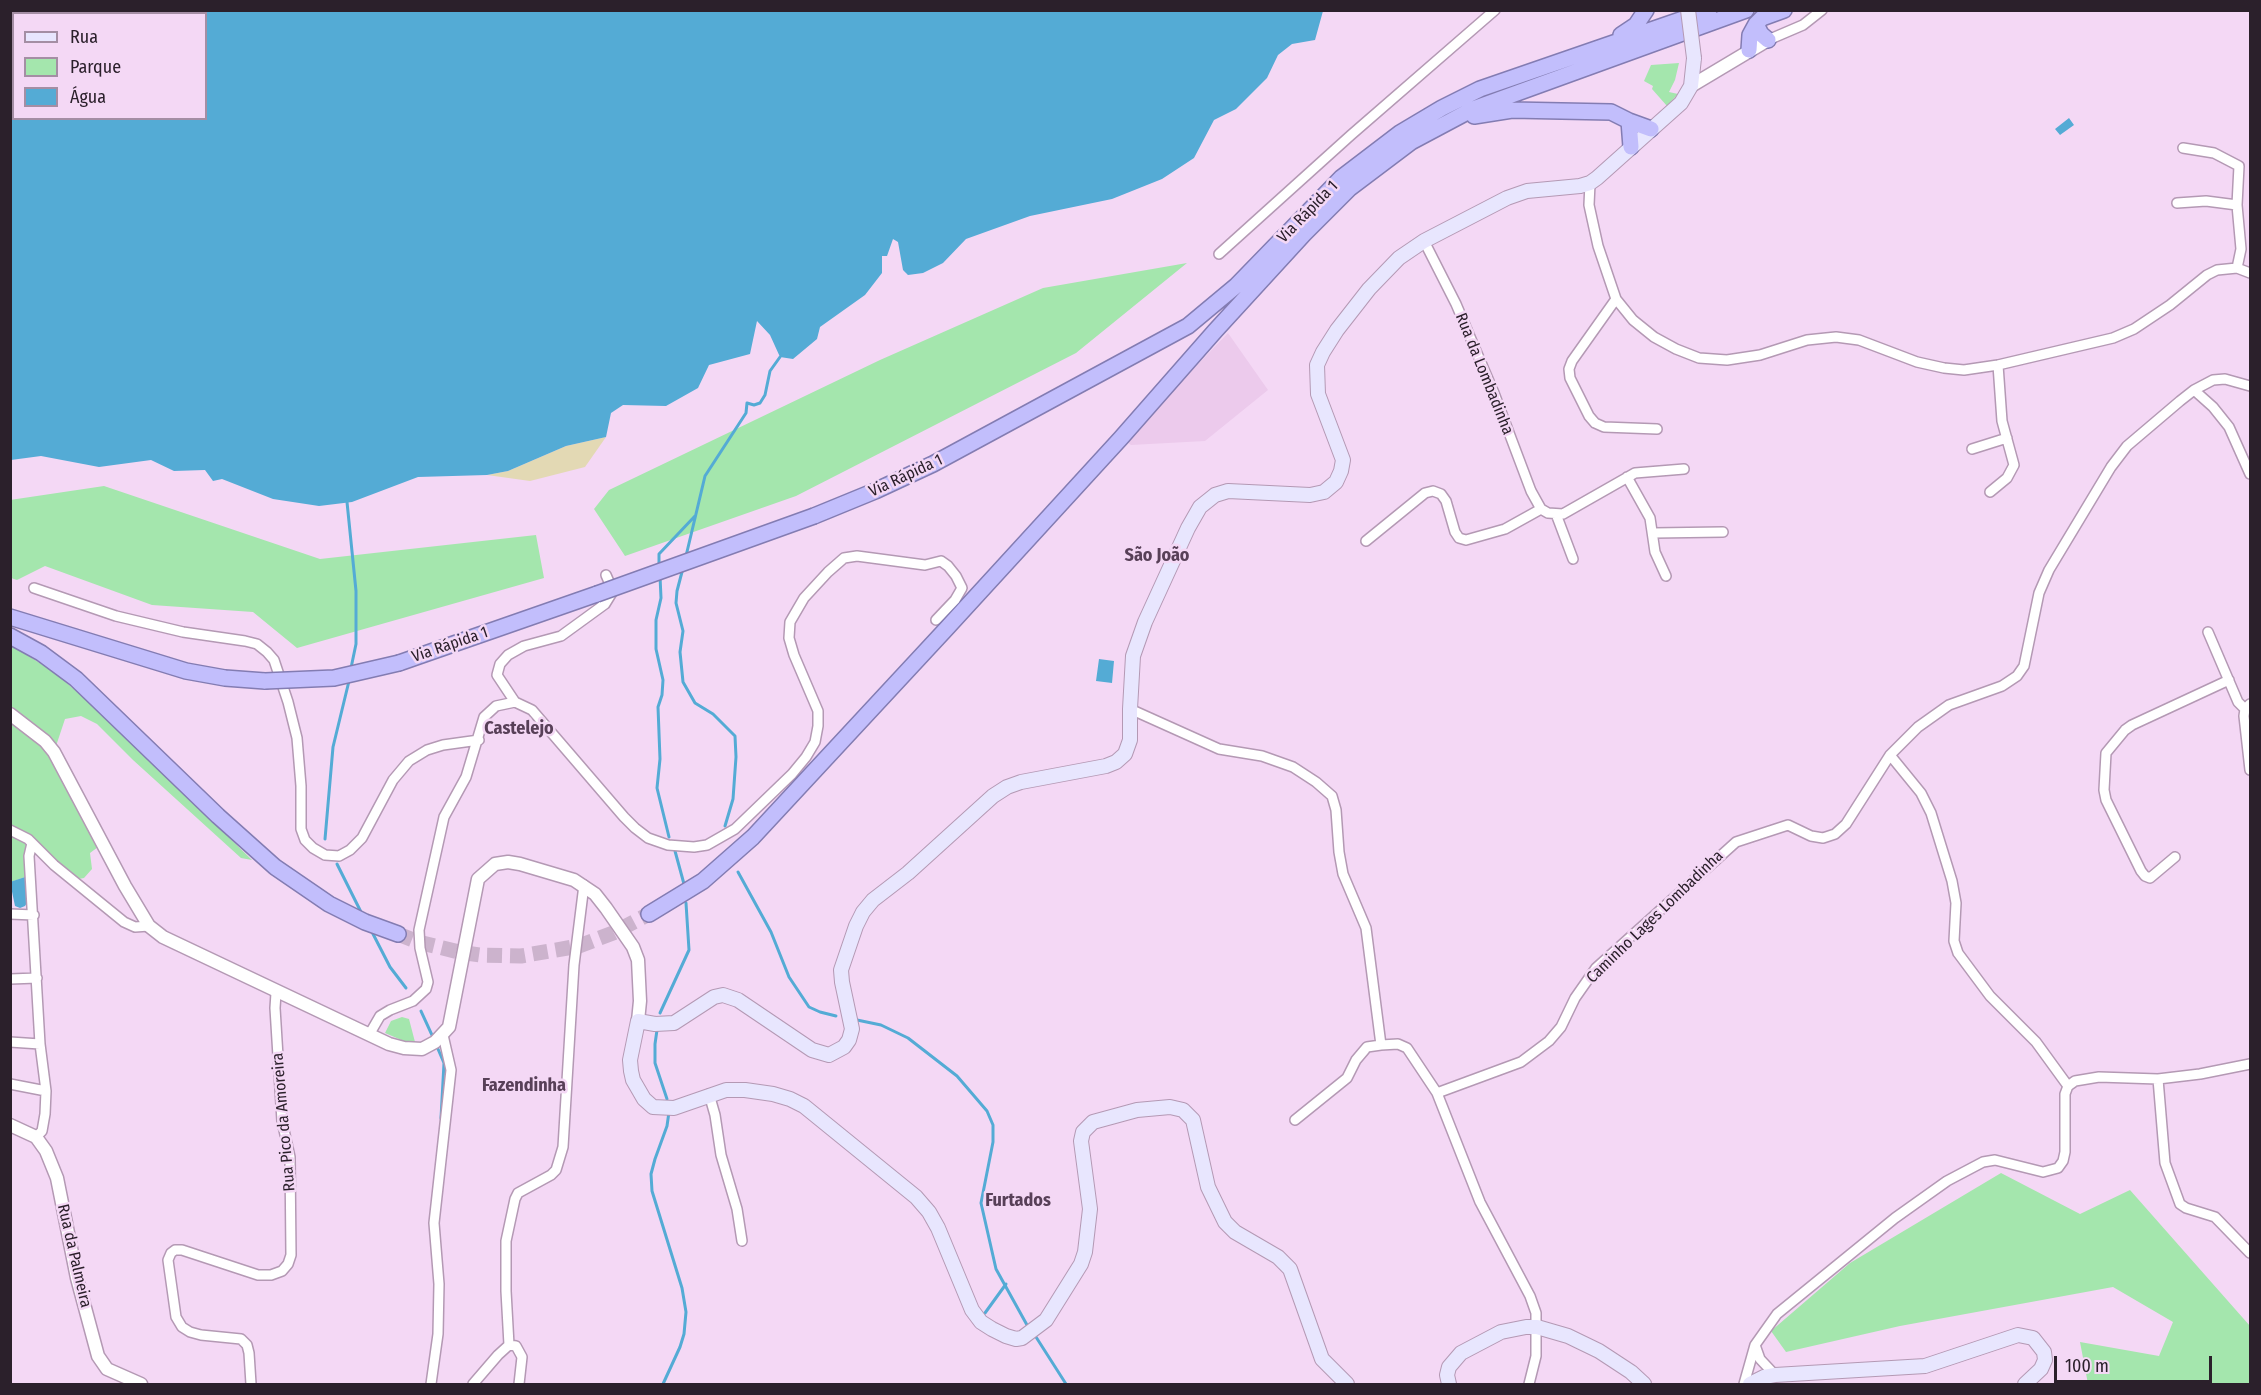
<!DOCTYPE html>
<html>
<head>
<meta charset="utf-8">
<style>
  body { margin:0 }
  #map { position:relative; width:2261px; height:1395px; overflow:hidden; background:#f4d8f5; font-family:"Fira Sans Condensed",sans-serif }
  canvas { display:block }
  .frame { position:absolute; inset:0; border:12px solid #2b202b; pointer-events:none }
  .legend { position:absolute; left:12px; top:12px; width:195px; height:108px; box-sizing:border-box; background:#f4d8f5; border:2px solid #a48ea4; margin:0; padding:8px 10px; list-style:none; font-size:18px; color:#2b202b }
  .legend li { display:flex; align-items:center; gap:12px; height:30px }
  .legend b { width:30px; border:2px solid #a48ea4 }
  .scale { position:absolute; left:2054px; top:1356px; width:158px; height:27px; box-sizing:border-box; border:3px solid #2b202b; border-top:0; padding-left:8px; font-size:18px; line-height:21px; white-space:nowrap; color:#2b202b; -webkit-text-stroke:4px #f4d8f5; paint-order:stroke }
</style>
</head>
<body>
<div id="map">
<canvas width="2261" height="1395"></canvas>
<div class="frame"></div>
<ul class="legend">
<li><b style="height:8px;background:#e8e6fe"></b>Rua</li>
<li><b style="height:16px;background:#a4e6ad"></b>Parque</li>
<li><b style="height:16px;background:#54abd5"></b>Água</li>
</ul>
<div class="scale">100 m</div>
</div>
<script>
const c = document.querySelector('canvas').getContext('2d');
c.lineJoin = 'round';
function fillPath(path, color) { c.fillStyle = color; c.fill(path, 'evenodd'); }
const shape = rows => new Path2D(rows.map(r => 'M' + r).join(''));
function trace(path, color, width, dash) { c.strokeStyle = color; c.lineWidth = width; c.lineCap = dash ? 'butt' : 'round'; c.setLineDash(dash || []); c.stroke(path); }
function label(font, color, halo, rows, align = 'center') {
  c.font = font + ' "Fira Sans Condensed",sans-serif'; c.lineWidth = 5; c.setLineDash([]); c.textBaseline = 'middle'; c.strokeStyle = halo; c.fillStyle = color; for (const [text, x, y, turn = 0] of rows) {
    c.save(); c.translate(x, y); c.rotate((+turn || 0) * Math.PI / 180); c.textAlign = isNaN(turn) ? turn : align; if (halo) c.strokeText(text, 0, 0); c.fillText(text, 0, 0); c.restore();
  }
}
const built = shape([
  [1228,333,1268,390,1205,441,1131,445,1127,442,1176,387]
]);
const green = shape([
  [1679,63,1675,80,1669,92,1678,94,1667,106,1652,89,1653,86,1644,81,1651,65],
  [1187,263,1076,353,796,496,625,556,594,509,609,490,880,360,1043,288],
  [104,486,320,559,536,535,544,578,297,648,253,612,152,605,45,566,17,580,11,578,10,500],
  [11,645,54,672,105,716,252,860,241,858,133,760,97,724,81,716,65,719,54,752,11,714],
  [11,719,42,745,59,764,102,844,90,853,92,869,84,878,73,880,26,839,25,877,11,882],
  [402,1017,409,1019,415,1042,406,1042,385,1033,391,1021],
  [2001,1173,2080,1214,2130,1190,2250,1326,2250,1384,2088,1384,2080,1342,2159,1356,2173,1322,2113,1287,1900,1326,1786,1352,1771,1331,1850,1263]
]);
const sand = shape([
  [606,437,585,467,530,481,487,475,508,471,566,446]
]);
const water = shape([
  [10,11,11,10,1323,11,1315,40,1292,44,1278,55,1267,78,1236,109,1214,120,1194,158,1162,179,1112,199,1030,216,966,239,943,263,923,273,908,275,903,270,898,242,893,239,887,256,882,256,882,273,865,295,820,327,817,339,793,359,780,357,770,335,757,321,750,354,709,365,698,388,666,406,623,405,611,413,606,437,566,446,508,471,487,475,418,477,352,502,319,506,273,499,222,479,213,481,205,470,174,471,151,460,99,467,41,456,11,460],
  [14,14,206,14,206,118,14,118],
  [2069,118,2074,125,2060,135,2055,129],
  [1099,659,1114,661,1112,683,1096,681],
  [25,877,31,896,25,906,20,908,15,906,10,882]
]);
const stream = shape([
  [347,502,356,591,356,644,351,668],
  [686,556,705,476,746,413,747,403,754,405,760,403,765,395,770,371,780,357],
  [659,566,659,554,695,516],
  [683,568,677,591,676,603,683,631,680,652,683,682,695,703,713,714,735,736,736,757,733,799,725,826],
  [660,576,661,598,656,620,656,649,663,680,662,695,658,707,660,759,657,788,669,837],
  [325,839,333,747,349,681],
  [675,851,684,884],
  [337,864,362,914],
  [738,872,771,932,789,977,809,1007,820,1012,836,1016],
  [371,930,390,967,406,988],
  [421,1011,432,1035],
  [660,1013,689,950,686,903],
  [857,1020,881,1025,908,1038,957,1076,987,1111,993,1125,993,1142,981,1203,996,1269,1027,1325],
  [657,1030,655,1044,655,1063,667,1099],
  [438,1049,444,1063,441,1118],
  [985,1313,1006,1284],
  [1036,1337,1066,1384],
  [663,1384,680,1347,684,1334,686,1312,682,1288,652,1191,651,1174,655,1159,667,1126,669,1112]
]);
const trunkTunnel = shape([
  [398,934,418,942,459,952,480,955,521,956,579,946,613,933,649,914]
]);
const minor = shape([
  [1768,40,1803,25,1822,10],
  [2183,148,2214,153,2239,166,2237,205,2241,249,2237,268],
  [1590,183,1589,205,1598,246,1616,299,1633,320,1654,337,1676,349,1699,358,1727,360,1760,355,1807,340,1836,337,1859,340,1917,362,1944,368,1964,370,1998,365,2113,338,2134,329,2170,305,2207,275,2217,270,2237,268,2250,273],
  [2177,203,2206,201,2237,205],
  [1424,241,1456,304,1494,393,1531,491,1541,509,1548,513,1563,514,1635,473,1684,469],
  [1219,254,1351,135,1495,10],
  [1616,299,1572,361,1569,369,1570,378,1589,416,1595,423,1604,427,1657,429],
  [2194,390,2213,407,2229,427,2250,474],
  [1972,449,2007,438],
  [1627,477,1650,518,1655,552,1666,576],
  [1990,492,2007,478,2014,465,2002,421,1998,365],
  [1556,514,1573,559],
  [1654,533,1723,532],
  [1366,541,1425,493,1433,491,1441,494,1446,501,1455,532,1459,538,1466,540,1505,529,1541,509],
  [34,588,116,616,183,632,245,641,257,644,267,652,274,660,288,702,297,738,301,786,301,829,305,840,313,848,325,855,339,856,350,850,362,838,393,780,409,761,427,750,443,745,479,740],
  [2208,632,2238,702,2245,709],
  [515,702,497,675,500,664,508,655,524,646,561,636,605,604,613,591,606,575],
  [2250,704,2245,709,2244,716,2250,770],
  [1130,709,1219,749,1262,756,1293,767,1316,782,1332,796,1336,810,1339,852,1343,874,1366,928,1381,1045,1398,1044,1407,1048,1437,1093],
  [1890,755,1921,793,1931,813,1952,881,1956,903,1954,941,1958,953,1990,996,2036,1042,2068,1086],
  [10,830,28,839,54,865,124,922,135,927,149,926],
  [32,843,29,856,40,1044,46,1091,45,1114,42,1131,36,1137],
  [2175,857,2150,878,2145,876,2141,871,2106,800,2104,790,2106,753,2125,730,2132,725,2229,680],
  [10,914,34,915],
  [10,979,37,978],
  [369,1035,380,1016,390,1010,413,1001,426,989,428,982,420,948,419,930,444,817,466,777,484,717,496,706,515,702,532,710,624,817,635,828,648,838,668,845,694,847,707,845,735,829,792,774,806,757,815,742,818,726,818,711,794,655,789,638,790,622,804,598,828,572,844,558,857,556,925,565,941,561,948,566,956,576,962,588,955,600,936,620],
  [10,1042,40,1044],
  [2158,1079,2165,1163,2180,1204,2186,1208,2215,1217,2250,1253],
  [10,1084,46,1091],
  [709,1094,715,1115,721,1155,737,1209,742,1241],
  [1295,1120,1347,1078,1356,1060,1367,1047,1381,1045],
  [509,1345,506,1291,506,1241,515,1199,518,1193,551,1175,556,1170,563,1147,574,965,584,885],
  [1755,1345,1760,1359,1775,1375],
  [251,1384,249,1353,247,1345,241,1339,201,1335,190,1332,182,1327,176,1317,168,1260,171,1253,175,1250,182,1250,258,1275,271,1275,282,1271,288,1264,291,1255,290,1157,282,1121,275,1008,276,993],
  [431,1384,438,1334,439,1284,434,1223,451,1070,443,1035],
  [473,1384,498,1355,509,1345,516,1346,522,1357,519,1384],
  [1529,1384,1536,1356,1536,1313,1530,1296,1480,1202,1437,1093,1521,1062,1549,1041,1561,1027,1575,998,1596,968,1736,842,1788,825,1811,836,1823,838,1835,834,1846,824,1890,755,1918,727,1949,705,2002,686,2017,676,2024,666,2039,593,2049,570,2111,467,2127,446,2180,401,2194,390,2213,380,2225,379,2250,386],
  [1744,1384,1755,1345,1777,1314,1895,1218,1947,1181,1983,1162,1995,1160,2043,1172,2058,1168,2063,1161,2065,1152,2065,1094,2068,1086,2075,1081,2099,1077,2158,1079,2200,1074,2250,1064]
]);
const tertiary = shape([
  [1691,86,1768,40],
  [10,714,45,741,54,752,125,886,149,926,163,937,389,1044,404,1048,422,1049,435,1042,449,1027,478,879,495,864,508,862,520,864,574,880,595,894,606,908,633,947,638,960,640,1001,638,1021],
  [10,1125,36,1137,46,1151,57,1178,77,1278,98,1356,107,1369,141,1384]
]);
const secondary = shape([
  [1347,1384,1322,1359,1290,1269,1278,1257,1235,1232,1225,1222,1208,1187,1193,1120,1183,1110,1170,1107,1137,1110,1093,1122,1083,1132,1081,1141,1090,1209,1085,1252,1081,1264,1046,1320,1022,1338,1016,1339,1006,1336,992,1329,981,1322,972,1310,938,1228,929,1212,916,1197,804,1106,790,1099,773,1094,745,1090,726,1090,674,1108,653,1107,644,1099,633,1080,631,1071,630,1060,638,1021,655,1024,674,1023,714,997,723,995,738,1000,812,1050,829,1055,844,1047,849,1040,852,1029,842,982,841,970,856,926,863,912,873,900,908,873,993,796,1007,787,1021,782,1106,766,1116,762,1125,754,1130,740,1130,709,1133,656,1145,622,1188,528,1200,507,1215,495,1228,491,1310,495,1324,492,1336,482,1341,471,1343,460,1318,394,1317,365,1323,352,1337,330,1369,289,1399,258,1424,241,1507,198,1527,191,1580,186,1590,183,1597,178,1681,103,1691,86,1694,58],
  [1449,1384,1447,1375,1449,1367,1461,1353,1501,1332,1526,1327,1537,1327,1568,1336,1599,1351,1631,1372,1644,1384],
  [1750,1384,1764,1377,1775,1375,1925,1366,2018,1335,2033,1338,2044,1352,2045,1360,2041,1369,2025,1384]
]);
const trunk = shape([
  [1756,24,1761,34,1768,40],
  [1621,35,1636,25,1646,10],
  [1749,50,1750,35,1756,24,1762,18,1784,10],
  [1474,116,1512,110,1611,112,1629,121,1651,129],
  [1629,121,1631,147],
  [814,516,875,491,933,464,1188,326,1236,286,1341,178,1400,133,1442,108,1480,89,1709,10],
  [10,617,186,671,225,678,265,681],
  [10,636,41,653,76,679,218,816,275,867,329,904,365,922,398,934],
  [399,663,597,594],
  [649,914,703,881,753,837,947,628,1121,438,1215,331,1304,234,1350,188,1411,142,1473,109,1746,10]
]);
const secondaryBridge = shape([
  [1688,10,1694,58]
]);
const trunkBridge = shape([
  [597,594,814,516],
  [265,681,334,678,399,663]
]);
const streetNames = [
  ["Via Rápida 1",1308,212,-46],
  ["Rua da Lombadinha",1484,374,68],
  ["Via Rápida 1",906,476,-25],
  ["Via Rápida 1",450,645,-19],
  ["Caminho Lages Lombadinha",1655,917,-44],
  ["Rua Pico da Amoreira",284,1122,-95],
  ["Rua da Palmeira",74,1256,77]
];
const neighbourhoodNames = [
  ["São João",1157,556],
  ["Castelejo",519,729],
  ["Fazendinha",524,1086],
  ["Furtados",1018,1201]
];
fillPath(built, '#eccaec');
fillPath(green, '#a4e6ad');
fillPath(sand, '#e3d9b4');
fillPath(water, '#54abd5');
trace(stream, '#54abd5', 3);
trace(trunkTunnel, '#ccb3cd', 15, [15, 8]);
trace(minor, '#b499b4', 12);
trace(tertiary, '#b499b4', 15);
trace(secondary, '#b499b4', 16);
trace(trunk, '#837cb2', 18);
trace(minor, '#fff', 9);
trace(tertiary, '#fff', 12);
trace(secondary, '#e8e6fe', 14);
trace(trunk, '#c2befc', 15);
trace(secondaryBridge, '#b499b4', 16, []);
trace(trunkBridge, '#837cb2', 18, []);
trace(secondaryBridge, '#e8e6fe', 14);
trace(trunkBridge, '#c2befc', 15);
label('16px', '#2b202b', '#f4d8f5', streetNames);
label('bold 18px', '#584058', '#f4d8f5', neighbourhoodNames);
</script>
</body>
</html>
